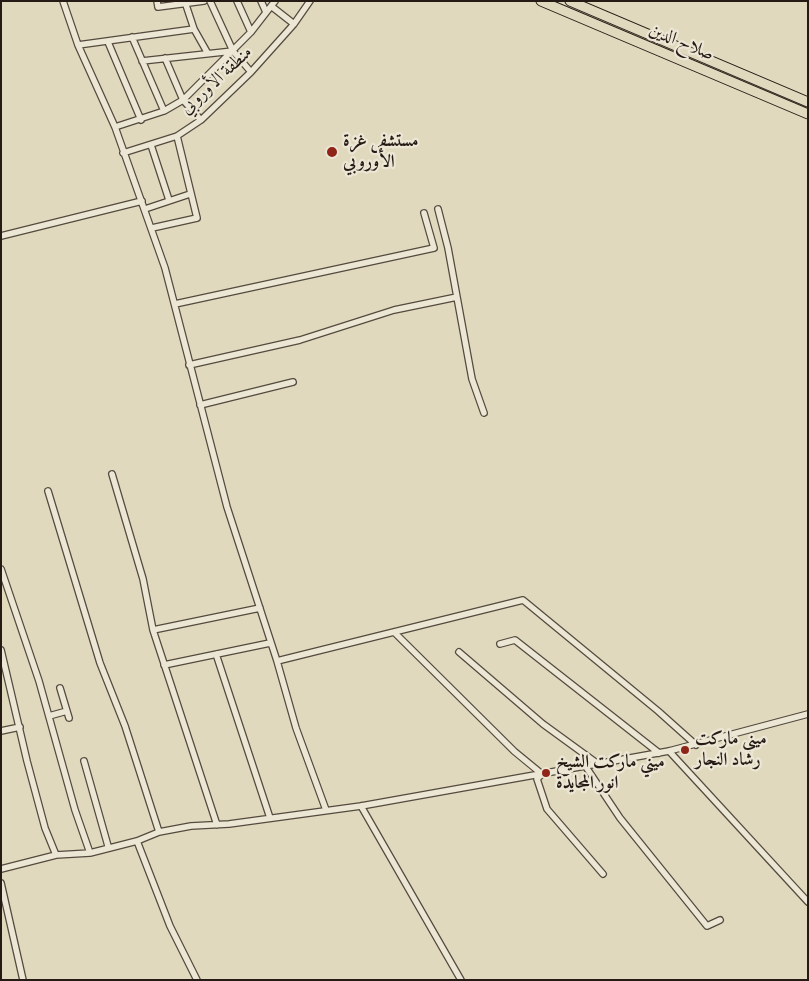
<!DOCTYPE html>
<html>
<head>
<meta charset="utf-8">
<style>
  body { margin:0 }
  #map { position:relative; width:809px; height:981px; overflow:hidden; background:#e1d9be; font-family:"IM FELL Double Pica",serif }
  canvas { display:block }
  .frame { position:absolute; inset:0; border:2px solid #251a14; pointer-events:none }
</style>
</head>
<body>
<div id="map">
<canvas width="809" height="981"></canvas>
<div class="frame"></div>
</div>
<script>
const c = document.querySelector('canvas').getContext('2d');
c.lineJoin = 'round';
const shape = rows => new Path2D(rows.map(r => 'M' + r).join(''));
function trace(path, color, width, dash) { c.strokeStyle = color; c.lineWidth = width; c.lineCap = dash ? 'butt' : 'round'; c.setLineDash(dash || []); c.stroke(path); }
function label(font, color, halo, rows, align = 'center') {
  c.font = font + ' "IM FELL Double Pica",Amiri,serif'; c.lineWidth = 4.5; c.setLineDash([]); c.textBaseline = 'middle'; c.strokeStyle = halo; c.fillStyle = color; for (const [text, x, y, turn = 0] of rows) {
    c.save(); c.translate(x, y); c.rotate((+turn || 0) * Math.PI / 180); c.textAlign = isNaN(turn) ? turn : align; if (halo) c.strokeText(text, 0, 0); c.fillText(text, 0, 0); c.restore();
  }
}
const minor = shape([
  [63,1,78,45,115,127,165,268,227,507,277,661,296,728,326,810],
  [157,1,158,7,204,1],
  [210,1,233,51],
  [237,1,251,32],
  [261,1,266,12],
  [271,6,294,24],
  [194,29,207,52],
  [132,37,164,111],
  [108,42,141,120],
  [78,45,194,29,186,5],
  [165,58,183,100,201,120],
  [142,61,233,51,251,72],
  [115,127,164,111,183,100,251,32,275,1],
  [151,145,169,200],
  [123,153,177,136,201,120,251,72,294,24,310,1],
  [145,209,190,194],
  [438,209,448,248,472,379,484,413],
  [152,228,197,218,177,136],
  [1,236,142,201],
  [175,304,434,248,424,213],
  [189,365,300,340,394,310,457,297],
  [200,405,293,382],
  [112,474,143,579,153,630,217,825],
  [48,491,100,663,125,726,159,832],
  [1,569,39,681,75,810,90,853],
  [153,630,260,608],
  [395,633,514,751,542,774,537,779,547,809,603,874],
  [500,644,515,640,659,753],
  [1,650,27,761,45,828,56,855],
  [459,652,543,724,598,764],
  [216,654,270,818],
  [277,661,523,600,658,711,696,745],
  [164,665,270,643],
  [60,688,69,718],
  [49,716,67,711],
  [1,731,20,727],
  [669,751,808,902],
  [84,761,108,846],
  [586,767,620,818,707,926,720,920],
  [361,806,461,980],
  [137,841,170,926,197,980],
  [1,869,56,855,90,853,137,841,159,832,191,826,229,824,361,806,669,751,808,714],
  [1,883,23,980]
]);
const highway = shape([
  [541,1,808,114],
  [570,1,808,102]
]);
const markers = [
  [332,152,6,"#8f2418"],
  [685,750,5,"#8f2418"],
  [546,773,5,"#8f2418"]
];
const streetNames = [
  ["صلاح الدين",681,43,23],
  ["منطقة الأوروبي",217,81,-43]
];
const poiNames = [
  ["مستشفى غزة",343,142],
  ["الأوروبي",343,163],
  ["ميني ماركت",695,740],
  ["رشاد النجار",695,761],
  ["ميني ماركت الشيخ",556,763],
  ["انور المجايدة",556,784]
];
trace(minor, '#544a3e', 8);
trace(highway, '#251a14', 11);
trace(minor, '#ece6d5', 5.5);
trace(highway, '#e1d9be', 9);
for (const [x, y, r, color] of markers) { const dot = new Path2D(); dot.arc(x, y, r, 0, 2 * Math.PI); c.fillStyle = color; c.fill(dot); trace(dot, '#ece6d5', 2); }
label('18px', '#251a14', '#ece6d5', streetNames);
label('bold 18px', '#251a14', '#ece6d5', poiNames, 'left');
</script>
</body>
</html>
